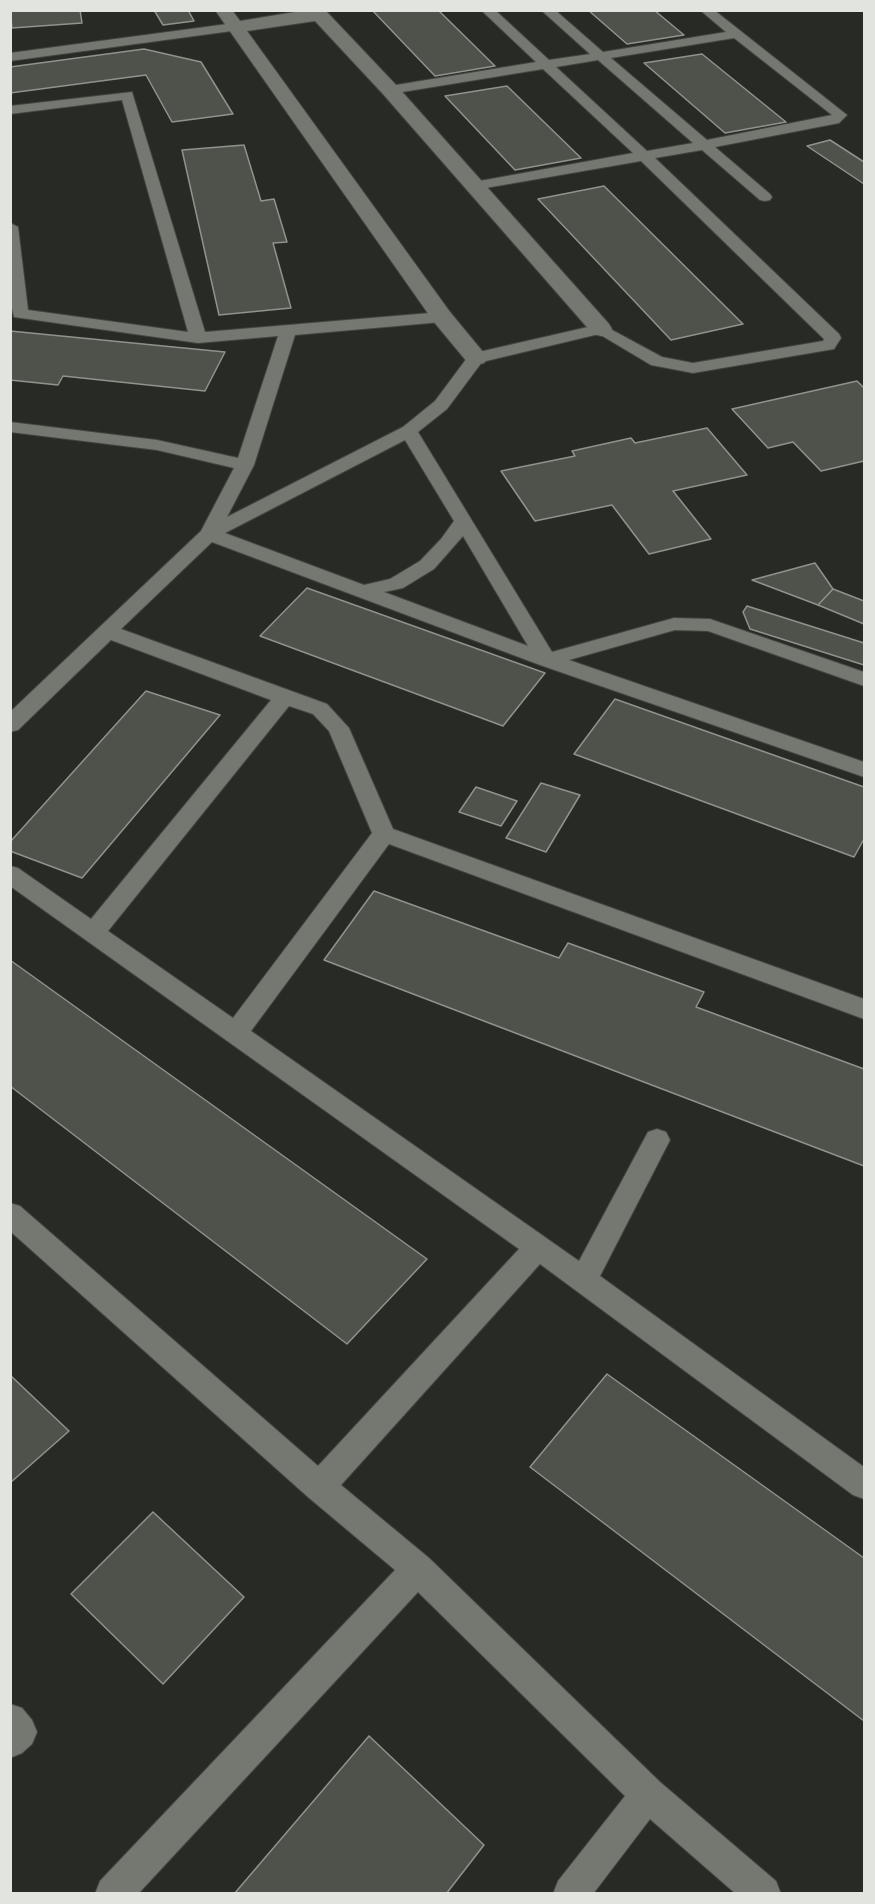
<!DOCTYPE html>
<html>
<head>
<meta charset="utf-8">
<style>
  body { margin:0 }
  #map { position:relative; width:875px; height:1904px; overflow:hidden; background:#282b25; font-family:Helvetica,sans-serif }
  canvas { display:block }
  .frame { position:absolute; inset:0; border:12px solid #e2e4e0; pointer-events:none }
</style>
</head>
<body>
<div id="map">
<canvas width="875" height="1904"></canvas>
<div class="frame"></div>
</div>
<script>
const c = document.querySelector('canvas').getContext('2d');
c.lineJoin = 'round';
function fillPath(path, color) { c.fillStyle = color; c.fill(path, 'evenodd'); }
const shape = rows => new Path2D(rows.map(r => 'M' + r).join(''));
function trace(path, color, width, dash) { c.strokeStyle = color; c.lineWidth = width; c.lineCap = dash ? 'butt' : 'round'; c.setLineDash(dash || []); c.stroke(path); }
const building = shape([
  [10,10,80,10,82,23,12,28,10,10],
  [154,10,188,10,194,21,163,25,154,10],
  [372,10,438,10,495,66,435,76,372,10],
  [588,10,654,10,684,35,627,44,588,10],
  [144,49,201,62,233,114,172,122,146,75,10,93,10,67,144,49],
  [702,54,786,122,725,133,644,63,702,54],
  [507,86,581,158,515,170,445,96,507,86],
  [830,140,864,162,864,184,807,146,830,140],
  [244,145,261,201,274,199,287,242,273,243,291,308,219,315,182,150,244,145],
  [604,186,743,324,671,340,538,199,604,186],
  [10,331,225,352,205,391,63,376,58,385,10,380,10,331],
  [857,381,864,388,864,461,821,471,793,442,768,448,732,409,857,381],
  [707,428,747,475,673,491,711,539,649,554,612,505,535,521,501,471,575,456,572,451,631,438,635,443,707,428],
  [815,563,833,589,818,605,752,580,815,563],
  [307,588,545,673,503,726,260,636,307,588],
  [833,589,864,601,864,624,818,605,833,589],
  [747,606,864,643,864,665,750,629,743,612,747,606],
  [146,691,220,715,82,878,10,851,10,842,146,691],
  [615,699,864,787,864,839,854,857,574,754,615,699],
  [541,783,580,795,546,852,506,838,541,783],
  [476,787,517,801,501,826,459,812,476,787],
  [374,891,559,958,568,943,704,992,696,1007,864,1069,864,1166,324,960,374,891],
  [10,960,427,1259,347,1344,10,1086,10,960],
  [607,1374,864,1558,864,1721,530,1467,607,1374],
  [10,1375,69,1431,10,1483,10,1375],
  [153,1512,244,1597,163,1684,71,1594,153,1512],
  [369,1736,484,1845,446,1894,234,1894,369,1736]
]);
const lane = shape([
  [481,10,495,10,549,60,590,54,541,10,555,10,603,52,726,32,700,10,714,10,847,115,839,123,834,124,715,147,770,194,772,197,770,200,765,201,760,200,702,150,655,158,839,334,841,338,834,349,693,373,651,365,599,334,482,362,447,409,418,432,552,652,674,618,710,619,864,672,864,686,708,631,675,630,569,660,864,762,864,777,540,665,212,542,121,629,327,704,349,728,393,829,864,999,864,1019,389,844,251,1031,579,1261,648,1132,657,1129,666,1132,670,1140,600,1276,864,1467,864,1499,853,1495,540,1264,341,1485,429,1558,660,1782,776,1881,781,1894,736,1894,650,1819,593,1894,553,1894,558,1881,625,1796,418,1592,138,1894,95,1894,100,1881,395,1570,308,1497,10,1231,10,1203,20,1206,318,1466,519,1249,10,886,10,866,18,868,91,919,271,700,111,640,18,730,10,732,10,712,201,531,234,468,157,450,10,432,10,422,157,440,238,458,278,336,198,343,14,317,10,301,10,223,18,227,28,310,188,332,122,100,10,114,10,106,132,92,205,332,442,312,450,317,442,322,295,335,254,465,227,517,403,427,435,401,470,354,601,324,662,357,693,363,823,341,824,339,641,161,474,190,469,189,467,186,469,183,474,182,633,153,543,69,390,94,385,93,383,90,390,86,536,62,481,10],
  [734,38,832,115,707,140,611,58,734,38],
  [598,60,693,143,647,151,556,67,598,60],
  [405,440,454,521,441,539,420,561,390,579,364,585,225,533,405,440],
  [463,536,528,646,384,592,403,588,434,569,463,536],
  [289,706,313,714,329,731,372,833,233,1018,108,931,289,706],
  [235,23,239,24,241,27,239,30,10,61,10,53,235,23],
  [10,1704,22,1708,32,1720,37,1732,32,1744,22,1753,10,1758,10,1704]
]);
const street = shape([
  [215,10,232,10,240,21,307,10,325,10,397,86,609,324,612,329,609,334,601,336,593,334,383,94,315,21,247,31,450,312,488,358,484,363,476,365,468,363,434,322,215,10]
]);
fillPath(building, '#4e524b');
trace(building, '#8f938c', 1.5);
trace(lane, '#434640', 2);
trace(street, '#434640', 2);
fillPath(lane, '#747871');
fillPath(street, '#747871');
</script>
</body>
</html>
